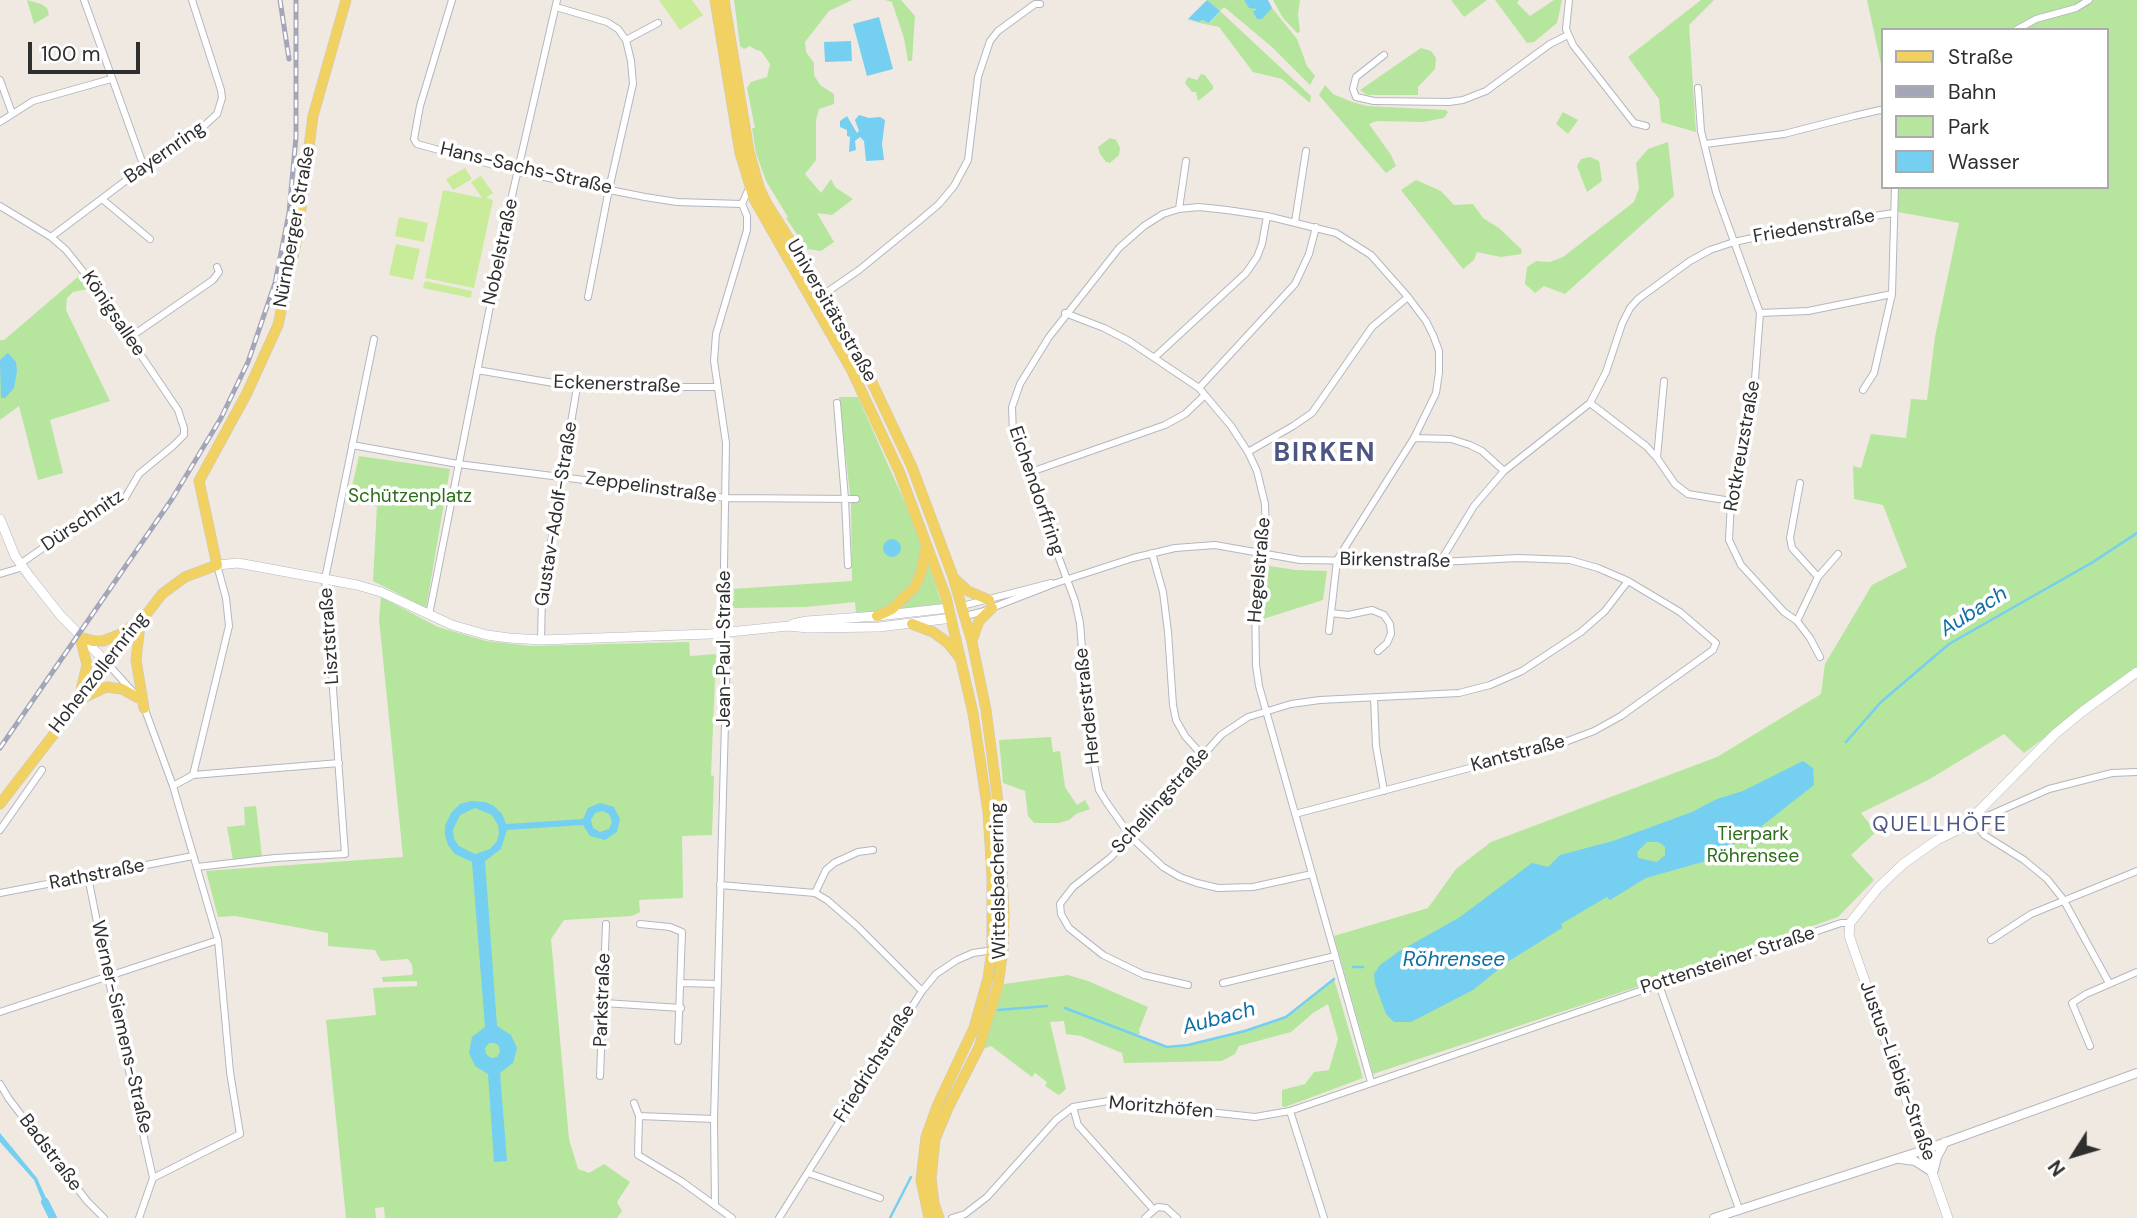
<!DOCTYPE html>
<html>
<head>
<meta charset="utf-8">
<style>
  body { margin:0 }
  #map { position:relative; width:2137px; height:1218px; overflow:hidden; background:#efe9e1; font-family:"DM Sans",sans-serif }
  canvas { display:block }
  .legend { position:absolute; left:1881px; top:28px; width:228px; height:161px; box-sizing:border-box; background:#fff; border:2px solid #ababab; margin:0; padding:9px 12px; list-style:none; font-size:21px; color:#2e2e2e }
  .legend li { display:flex; align-items:center; gap:14px; height:35px }
  .legend b { width:35px; border:2px solid #ababab }
  .north { position:absolute; left:2039px; top:1120px; width:70px; height:70px; -webkit-text-stroke:5px #fff; paint-order:stroke; rotate:233deg; font-size:19px; font-weight:700; line-height:28px; text-align:center; color:#2e2e2e }
  .north::after { content:''; display:block; margin:auto; width:24px; height:32px; background:#2e2e2e; clip-path:polygon(50% 0,100% 100%,50% 72%,0 100%) }
  .scale { position:absolute; left:28px; top:42px; width:112px; height:32px; box-sizing:border-box; border:4px solid #2e2e2e; border-top:0; padding-left:9px; font-size:21px; line-height:24px; white-space:nowrap; color:#2e2e2e; -webkit-text-stroke:5px #fff; paint-order:stroke }
</style>
</head>
<body>
<div id="map">
<canvas width="2137" height="1218"></canvas>
<ul class="legend">
<li><b style="height:9px;background:#f2d163"></b>Straße</li>
<li><b style="height:9px;background:#a3a6b8"></b>Bahn</li>
<li><b style="height:19px;background:#b6e59e"></b>Park</li>
<li><b style="height:19px;background:#75cff0"></b>Wasser</li>
</ul>
<div class="north">N</div>
<div class="scale">100 m</div>
</div>
<script>
const c = document.querySelector('canvas').getContext('2d');
c.lineJoin = 'round';
function fillPath(path, color) { c.fillStyle = color; c.fill(path, 'evenodd'); }
const shape = rows => new Path2D(rows.map(r => 'M' + r).join(''));
function trace(path, color, width, dash) { c.strokeStyle = color; c.lineWidth = width; c.lineCap = dash ? 'butt' : 'round'; c.setLineDash(dash || []); c.stroke(path); }
function label(font, color, halo, rows, align = 'center') {
  c.font = font + ' "DM Sans",sans-serif'; c.lineWidth = 7; c.setLineDash([]); c.textBaseline = 'middle'; c.strokeStyle = halo; c.fillStyle = color; for (const [text, x, y, turn = 0] of rows) {
    c.save(); c.translate(x, y); c.rotate((+turn || 0) * Math.PI / 180); c.textAlign = isNaN(turn) ? turn : align; if (halo) c.strokeText(text, 0, 0); c.fillText(text, 0, 0); c.restore();
  }
}
const green = shape([
  [27,0,41,4,47,8,49,15,34,24],
  [734,0,852,0,829,11,805,42,806,52,814,63,814,75,820,85,834,94,834,104,819,109,816,120,816,160,805,174,821,193,831,179,835,187,853,199,832,215,817,213,834,242,821,251,807,249,786,218,788,217,766,181,756,153,752,128,755,128,747,88,751,82,767,77,770,64,761,51,756,50,750,46,744,49,740,46],
  [885,0,901,0,915,16,912,61,908,61,904,38,892,2],
  [1207,0,1244,0,1262,16,1272,8,1297,39,1307,66,1315,76,1310,85,1272,47,1224,7,1220,11,1311,96,1310,103,1282,79,1253,72,1219,27,1186,20,1199,22,1202,20,1210,23,1220,11],
  [1273,0,1300,0,1298,14,1300,32,1297,33,1283,18],
  [1451,0,1487,0,1464,17],
  [1495,0,1519,0,1517,3,1530,16,1554,0,1562,0,1557,23,1534,42,1527,43],
  [1701,0,1714,0,1689,25,1696,132,1661,122,1659,99,1628,57],
  [1867,0,2137,0,2137,668,2024,753,2004,734,1928,780,1861,813,1876,832,1851,855,1874,880,1838,917,1661,979,1373,1074,1334,936,1428,908,1456,869,1491,842,1717,757,1821,694,1825,664,1872,585,1907,567,1883,505,1854,499,1853,466,1861,468,1871,434,1906,438,1911,399,1927,400,1935,337,1959,223,1898,212,1898,187,2107,187,2107,30,1883,30,1883,73],
  [1421,48,1431,51,1436,58,1435,69,1418,87,1418,95,1367,95,1360,90],
  [1201,74,1205,75,1213,86,1213,89,1198,101,1196,92,1192,92,1185,83,1188,77,1197,80],
  [1325,85,1333,94,1352,102,1367,106,1446,110,1448,112,1444,118,1423,122,1377,121,1369,124,1391,155,1396,166,1386,173,1319,95],
  [1563,112,1578,120,1568,134,1556,124],
  [1110,138,1116,140,1120,148,1119,155,1110,163,1106,162,1100,154,1098,147],
  [1668,142,1674,196,1565,294,1544,286,1535,293,1525,284,1527,267,1536,261,1550,262,1563,257,1634,202,1639,188,1636,163,1648,149],
  [1590,157,1599,161,1602,181,1587,192,1577,166,1581,159],
  [1416,180,1441,191,1454,205,1473,204,1483,218,1499,228,1522,250,1521,254,1501,257,1477,252,1474,260,1463,269,1401,190],
  [79,276,88,289,73,292,67,298,66,310,110,401,50,420,63,473,38,480,19,406,0,420,0,340,4,340],
  [839,397,858,397,913,521,942,604,873,612,856,613,855,602,806,607,733,608,732,589,852,581,851,503],
  [359,456,450,469,426,608,373,581,377,506,349,500],
  [1269,566,1296,570,1327,571,1323,600,1263,619],
  [381,597,438,627,486,641,531,646,689,642,690,656,716,654,711,775,714,776,712,835,682,836,683,898,639,900,640,912,632,916,564,920,551,939,569,1139,578,1169,589,1173,604,1164,630,1182,617,1202,622,1211,617,1218,385,1218,384,1207,375,1208,376,1218,346,1218,326,1020,376,1015,373,988,417,986,417,981,383,982,382,977,411,975,413,973,412,965,408,959,381,961,375,950,328,946,328,933,235,916,218,917,206,871,403,857,379,619],
  [1051,737,1053,752,1060,751,1065,787,1077,805,1085,800,1090,809,1076,814,1069,820,1059,823,1034,823,1028,816,1025,791,1003,783,999,740],
  [256,806,262,856,233,860,227,827,245,825,244,807],
  [1068,975,1088,981,1148,1007,1139,1030,1140,1034,1133,1034,1167,1047,1188,1045,1273,1022,1296,1011,1334,979,1363,1078,1285,1107,1282,1106,1282,1090,1305,1084,1314,1072,1329,1070,1338,1039,1328,1004,1313,1013,1291,1032,1239,1046,1235,1054,1222,1061,1124,1063,1122,1053,1081,1036,1066,1034,1064,1021,1050,1022,1066,1089,1059,1095,1045,1086,1047,1082,1035,1073,1032,1077,991,1046,983,1049,1004,984]
]);
const pitch = shape([
  [659,0,692,0,703,15,680,30],
  [465,168,472,179,453,190,446,179],
  [481,176,493,193,486,198,493,200,474,288,425,278,443,190,482,198,471,182],
  [399,217,428,223,424,242,395,236],
  [396,244,420,249,413,280,389,275],
  [425,281,472,291,471,298,423,288]
]);
const water = shape([
  [1207,0,1220,11,1209,23,1202,20,1199,22,1188,19],
  [1244,0,1268,0,1272,8,1262,19,1257,19,1253,12,1256,9,1249,8],
  [879,17,893,69,867,76,853,24],
  [851,41,852,61,825,62,824,42],
  [859,115,869,118,880,117,885,120,882,144,884,160,866,161,864,141,860,137,855,141,856,150,849,152,850,137,847,136,847,130,840,127,840,121,847,116,857,133,859,131,855,120],
  [8,353,16,362,17,371,14,388,5,398,1,398,0,360],
  '883 548a9 9 0 1 1 18 0a9 9 0 1 1-18 0Z',
  [1803,761,1813,768,1814,785,1758,829,1706,861,1646,878,1610,900,1607,897,1561,924,1562,928,1509,961,1473,990,1411,1022,1394,1022,1386,1014,1375,984,1374,974,1380,965,1398,952,1460,917,1532,863,1548,867,1560,855,1613,841,1692,812,1717,799,1743,791],
  [1647,842,1657,842,1662,844,1665,847,1665,855,1657,862,1638,858,1637,852],
  [471,801,485,802,494,806,502,814,506,824,583,819,588,808,600,803,614,807,620,819,617,832,605,840,590,836,583,825,507,830,501,849,485,861,497,1026,511,1035,517,1048,513,1063,500,1073,507,1161,494,1162,488,1074,475,1066,469,1053,472,1037,485,1027,472,862,455,854,448,845,445,835,445,826,451,813,460,804],
  [475,808,492,815,498,825,499,833,497,841,490,849,475,854,459,846,454,839,453,830,460,815],
  [602,811,609,814,612,822,609,829,600,832,593,828,591,820,595,813],
  [489,1043,495,1043,499,1046,500,1052,497,1057,491,1058,486,1054,485,1048],
  [0,1133,37,1178,51,1209,47,1212,34,1180,0,1142]
]);
const stream = shape([
  [1846,742,1881,702,1949,644,2093,562,2137,533],
  [1353,967,1363,967],
  [1065,1008,1167,1047,1188,1045,1245,1031,1286,1017,1334,979],
  [998,1010,1047,1006],
  [890,1218,911,1177]
]);
const canal = shape([
  [45,1202,53,1218]
]);
const minor = shape([
  [84,0,144,167],
  [452,0,420,106,414,139,417,144,519,172,645,197,677,202,742,204],
  [1569,0,1566,29,1573,45,1634,123,1646,126],
  [556,7,607,22,618,29,626,40,631,61,633,84,609,189,588,297],
  [2016,30,2036,19,2076,8,2089,0],
  [626,40,658,23],
  [1384,55,1356,77,1353,89,1356,97,1374,101,1449,102,1463,100,1486,91,1550,44,1568,35],
  [0,80,12,113],
  [1698,88,1701,131,1716,192,1760,313,1754,392,1731,501,1729,540,1741,565,1784,612,1797,621,1810,638,1820,657],
  [0,122,33,101,111,79],
  [1705,144,1784,134,1854,116,1880,110,1883,111],
  [102,199,150,239],
  [0,206,51,237,66,250,90,280,178,410,184,428,184,435,173,446,139,474,125,498,94,518,60,536,20,564],
  [1179,209,1186,161],
  [1295,222,1306,151],
  [51,237,144,167,205,125,217,114,222,98,221,90,192,0],
  [814,301,859,270,919,221,939,204,954,186,968,160,978,77,990,41,998,31,1035,4,1040,4],
  [1065,313,1104,328,1129,341,1199,388,1231,426,1248,452,1257,471,1265,504,1266,535,1255,595,1256,665,1259,686,1371,1082],
  [1760,313,1808,311,1892,294],
  [129,338,213,280,219,272,217,267],
  [1155,357,1246,273,1257,257,1262,244,1267,216],
  [477,370,577,387,717,387],
  [1199,388,1295,284,1309,254,1316,227],
  [1863,390,1874,373,1892,294,1895,187],
  [837,403,845,499,848,565],
  [1590,403,1646,446,1657,458,1675,484,1688,494,1731,501],
  [1414,438,1451,439,1470,445,1482,451,1504,471],
  [352,445,458,464,726,498,856,499],
  [1248,452,1293,426,1312,413,1372,327,1408,297],
  [1657,458,1664,381],
  [1028,473,1165,425,1185,414,1205,395],
  [1800,483,1790,538,1792,548,1818,577],
  [1152,553,1163,592,1168,632,1173,705,1176,720,1185,736,1202,755],
  [1440,562,1474,506,1504,471,1590,403,1606,372,1622,324,1630,308,1638,299,1690,261,1710,250,1734,242,1813,225,1894,213],
  [0,574,23,567],
  [962,606,1051,583],
  [1331,613,1348,615,1372,610,1384,615,1390,624,1391,634,1387,643,1378,651],
  [429,615,511,200,557,0],
  [965,616,981,612,1056,583,1133,558,1175,548,1215,545,1300,560,1440,562,1518,558,1570,560,1598,568,1628,581,1680,612,1716,643,1713,650,1621,716,1594,731,1557,745,1295,814],
  [1797,621,1818,577,1838,554],
  [541,640,542,596,577,387],
  [107,663,134,693],
  [1374,698,1376,746,1384,791],
  [193,775,229,626,226,598,217,565],
  [173,786,193,775,339,763],
  [0,830,42,770],
  [197,867,275,858,345,854,325,579,374,339],
  [1312,874,1253,887,1218,888,1197,883,1180,877,1163,867,1131,837,1107,803,1099,790,1089,739,1080,623,1075,601,1013,435,1012,407,1020,384,1049,337,1119,248,1144,226,1163,214,1179,209,1199,207,1227,210,1267,216,1336,233,1371,255,1408,297,1426,321,1433,335,1439,351,1439,372,1436,393,1414,438,1337,560,1329,631],
  [88,877,108,977,153,1178],
  [720,885,815,893,827,900,857,926,922,991],
  [0,893,193,856],
  [815,893,826,870,834,863,858,852,873,850],
  [640,924,670,927,682,932,678,1041],
  [1991,940,2031,914,2137,871],
  [681,983,718,984],
  [1223,983,1335,956],
  [2109,983,2063,899,2047,879,2024,860,1984,835,1974,822,2049,789,2112,773,2137,772],
  [1188,985,1144,975,1103,955,1069,928,1061,914,1060,904,1073,887,1110,858,1131,837,1221,735,1248,717,1291,704,1320,700,1459,693,1490,685,1522,671,1581,632,1605,611,1628,581],
  [1659,985,1739,1209],
  [604,1003,681,1008],
  [0,1012,218,940],
  [2090,1046,2072,1003,2086,994,2137,972],
  [600,1076,606,924],
  [0,1084,9,1099,87,1201,104,1218],
  [634,1103,639,1116,638,1155,681,1181,732,1218],
  [1073,1107,1078,1125,1154,1210],
  [1290,1111,1324,1218],
  [639,1116,714,1119],
  [808,1173,880,1198],
  [715,1206,714,1119,727,651,724,567,726,443,714,361,716,334,747,230,747,216,742,204,750,186],
  [1154,1210,1158,1207,1166,1208,1177,1218],
  [139,1218,153,1178,240,1134,230,1072,218,940,173,786,144,707],
  [779,1218,922,991,936,974,957,960,973,953,994,950],
  [952,1218,965,1214,987,1197,1056,1120,1073,1107,1108,1101,1255,1117,1290,1111,1631,994,1841,923,1850,923],
  [1145,1218,1154,1210]
]);
const tertiary = shape([
  [1900,1159,1915,1161,1932,1172],
  [1933,1173,1937,1157,1945,1142],
  [1714,1218,1924,1150,2137,1073]
]);
const secondary = shape([
  [0,519,15,556,30,577,61,616,107,663],
  [217,565,238,563,357,585,381,592,452,625,487,635,509,638,541,640,710,634,788,626,808,628,879,627,952,618],
  [793,624,807,621,877,616,949,608],
  [1948,1218,1854,950,1849,935,1850,923,1878,888,1903,864,1937,840,1974,822,1976,814,2055,734,2083,711,2137,672]
]);
const primary = shape([
  [715,0,740,153,754,199,851,369,899,471,946,597,973,713,988,812,992,877,992,950,988,978,974,1028,938,1104,926,1137,921,1180,929,1218],
  [724,0,749,151,759,187,767,204,824,294,861,359,912,467,952,574,972,642,986,710,999,809,1004,914,1003,950,998,985,979,1047,948,1108,935,1139,931,1179,934,1203,939,1218],
  [955,579,968,591,989,600],
  [877,616,892,609,915,587,921,573,926,546],
  [140,624,136,660,144,708],
  [912,624,933,632,948,643,959,657],
  [80,637,93,641,103,641,121,634,132,626],
  [972,641,979,621,992,608],
  [80,694,87,665,80,637],
  [83,698,106,687,122,689,138,698],
  [0,804,162,594,185,577,217,565,199,481,247,393,278,325,297,238,313,116,346,0]
]);
const rail = shape([
  [280,0,289,59],
  [0,748,172,499,221,418,248,362,275,283,289,213,296,137,296,0]
]);
const streetNames = [
  ["Bayernring",165,153,-35],
  ["Hans-Sachs-Straße",526,169,13],
  ["Nürnberger Straße",295,227,-80],
  ["Friedenstraße",1814,227,-10],
  ["Nobelstraße",501,252,-78],
  ["Universitätsstraße",831,311,60],
  ["Königsallee",113,314,56],
  ["Eckenerstraße",617,385,2],
  ["Rotkreuzstraße",1743,446,-80],
  ["Zeppelinstraße",651,488,8],
  ["Eichendorffring",1036,491,71],
  ["Gustav-Adolf-Straße",557,514,-81],
  ["Dürschnitz",83,521,-34],
  ["Birkenstraße",1395,561,1],
  ["Hegelstraße",1260,570,-85],
  ["Lisztstraße",330,636,-94],
  ["Jean-Paul-Straße",725,649,-90],
  ["Hohenzollernring",99,673,-52],
  ["Herderstraße",1088,706,-96],
  ["Kantstraße",1518,754,-15],
  ["Schellingstraße",1161,801,-48],
  ["Rathstraße",97,875,-11],
  ["Wittelsbacherring",999,881,-91],
  ["Pottensteiner Straße",1728,961,-18],
  ["Parkstraße",603,1000,-88],
  ["Werner-Siemens-Straße",121,1027,77],
  ["Friedrichstraße",875,1064,-58],
  ["Justus-Liebig-Straße",1897,1071,70],
  ["Moritzhöfen",1161,1108,5],
  ["Badstraße",50,1153,53]
];
const parkNames = [
  ["Schützenplatz",410,497],
  ["Tierpark",1753,835],
  ["Röhrensee",1753,857]
];
const waterNames = [
  ["Aubach",1974,612,-32],
  ["Röhrensee",1454,960],
  ["Aubach",1219,1019,-15]
];
const neighbourhoodNames = [
  ["QUELLHÖFE",1940,825]
];
const districtNames = [
  ["BIRKEN",1325,454]
];
fillPath(green, '#b6e59e');
fillPath(pitch, '#c9ec9a');
fillPath(water, '#75cff0');
trace(stream, '#75cff0', 2.5);
trace(canal, '#75cff0', 8);
trace(minor, '#b4b7c1', 8);
trace(tertiary, '#b4b7c1', 10);
trace(secondary, '#b4b7c1', 10);
trace(primary, '#c9c9c9', 11);
trace(minor, '#fff', 6);
trace(tertiary, '#fff', 8);
trace(secondary, '#fff', 9);
trace(primary, '#f2d163', 10);
trace(rail, '#a3a6b8', 5);
trace(rail, '#fff', 2.5, [8]);
label('19px', '#2e2e2e', '#fff', streetNames);
label('19px', '#2c6e1b', '#fff', parkNames);
label('italic 21px', '#0d6fa3', '#fff', waterNames);
c.letterSpacing = '2px';
label('21px', '#4d5680', '#fff', neighbourhoodNames);
c.letterSpacing = '0px';
c.letterSpacing = '2px';
label('bold 26px', '#4d5680', '#fff', districtNames);
c.letterSpacing = '0px';
</script>
</body>
</html>
